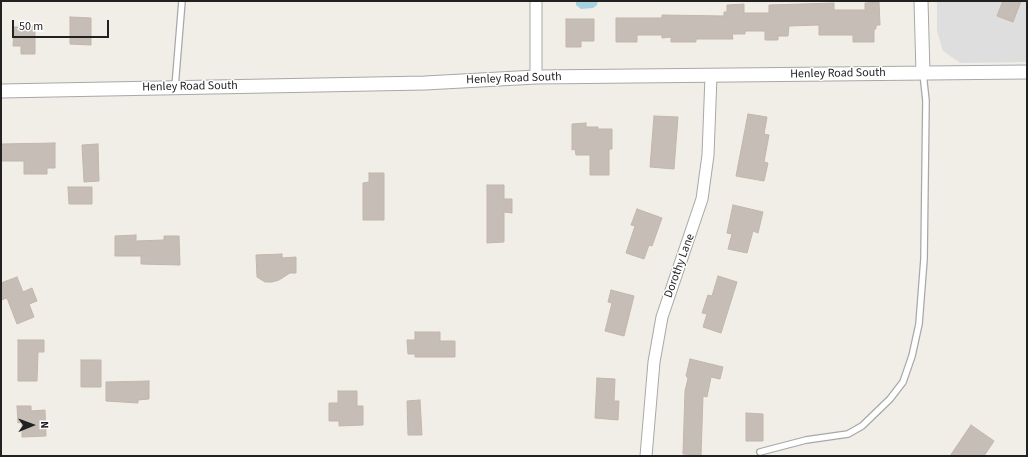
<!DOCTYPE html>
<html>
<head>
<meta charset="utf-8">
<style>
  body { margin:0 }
  #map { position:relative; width:1028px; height:457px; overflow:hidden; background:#f1eee7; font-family:"Source Sans 3",sans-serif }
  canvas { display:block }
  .frame { position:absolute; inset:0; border:2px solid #212121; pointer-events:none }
  .north { position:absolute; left:12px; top:405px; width:40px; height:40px; -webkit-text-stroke:3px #fff; paint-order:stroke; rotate:89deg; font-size:11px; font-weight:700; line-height:16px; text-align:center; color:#212121 }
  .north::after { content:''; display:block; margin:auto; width:14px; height:18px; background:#212121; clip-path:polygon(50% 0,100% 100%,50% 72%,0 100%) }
  .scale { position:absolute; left:12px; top:20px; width:97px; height:18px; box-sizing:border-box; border:2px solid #212121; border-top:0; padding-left:5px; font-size:12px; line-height:14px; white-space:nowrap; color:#212121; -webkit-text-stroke:3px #fff; paint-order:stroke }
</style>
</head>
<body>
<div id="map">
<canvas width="1028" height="457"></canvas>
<div class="frame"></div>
<div class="north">N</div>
<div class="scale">50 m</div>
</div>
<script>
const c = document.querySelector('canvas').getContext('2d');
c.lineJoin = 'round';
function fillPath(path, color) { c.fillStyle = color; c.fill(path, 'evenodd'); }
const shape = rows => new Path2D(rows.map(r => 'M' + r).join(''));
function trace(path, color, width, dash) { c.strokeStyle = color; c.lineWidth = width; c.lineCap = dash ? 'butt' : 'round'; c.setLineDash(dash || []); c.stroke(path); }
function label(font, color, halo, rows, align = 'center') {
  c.font = font + ' "Source Sans 3",sans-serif'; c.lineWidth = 3; c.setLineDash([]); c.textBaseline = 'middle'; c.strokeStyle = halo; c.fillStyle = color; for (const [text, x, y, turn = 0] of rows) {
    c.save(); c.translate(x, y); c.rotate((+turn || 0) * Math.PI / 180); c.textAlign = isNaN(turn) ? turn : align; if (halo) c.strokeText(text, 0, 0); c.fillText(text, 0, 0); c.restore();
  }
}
const residential = shape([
  [937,1,1027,1,1027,62,960,63,943,51,937,31]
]);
const water = shape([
  [576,1,598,1,597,5,593,8,581,9,576,5]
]);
const building = shape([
  [1003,1,1021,1,1013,22,997,16,1003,1],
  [879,2,880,25,876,25,876,29,874,29,874,42,853,42,853,35,819,35,819,25,789,26,788,36,778,36,778,40,765,40,765,31,745,31,745,34,732,34,733,39,696,39,696,42,671,42,671,37,662,38,662,35,637,35,637,42,616,42,616,18,662,18,662,15,724,16,724,12,727,12,727,5,744,4,744,13,769,13,769,5,834,3,834,10,865,10,865,3,879,2],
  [70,17,91,18,91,45,70,44,70,17],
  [566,19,594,19,594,41,581,41,581,47,566,47,566,19],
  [19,24,30,24,30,26,35,26,35,54,21,54,21,46,13,46,14,27,19,27,19,24],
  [748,114,767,117,764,134,769,135,764,162,768,163,764,181,736,176,748,114],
  [654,116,678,117,674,169,650,167,654,116],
  [586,123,586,127,598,127,598,129,612,129,612,149,609,149,609,175,590,175,590,155,576,155,575,149,572,150,572,124,586,123],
  [55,143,55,168,47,168,47,174,24,174,24,161,1,161,1,144,55,143],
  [98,144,99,181,84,182,82,145,98,144],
  [369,173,384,173,384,220,363,220,363,183,369,182,369,173],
  [487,185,504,185,504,199,512,199,512,213,504,212,504,242,487,243,487,185],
  [68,187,92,187,92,204,69,204,68,187],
  [733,205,763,212,758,233,753,231,747,253,728,249,732,234,727,233,733,205],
  [637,209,662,218,652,246,649,245,644,259,626,253,635,226,631,225,637,209],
  [136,235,136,241,164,240,164,236,179,236,180,265,141,264,141,256,115,256,115,236,136,235],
  [282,254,282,258,296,257,296,273,290,273,279,280,272,282,265,282,257,277,256,255,282,254],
  [718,276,737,282,721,333,703,327,707,314,702,313,708,295,712,296,718,276],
  [17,277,23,292,32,288,37,301,29,304,34,317,17,324,7,298,1,300,1,283,17,277],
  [611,290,634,296,624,336,605,331,612,303,608,302,611,290],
  [415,332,440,332,440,341,455,341,455,357,415,357,415,354,408,354,407,340,415,340,415,332],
  [18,340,44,340,44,352,38,352,37,381,18,381,18,340],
  [690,359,723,367,720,379,711,377,707,397,703,396,701,455,683,454,685,391,688,378,686,376,690,359],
  [81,360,101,360,101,387,81,387,81,360],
  [597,378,615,379,614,401,619,401,618,420,595,418,597,378],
  [149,381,149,399,138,400,138,403,106,401,106,382,149,381],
  [338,391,357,391,357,406,363,406,363,425,339,426,339,421,329,421,329,403,338,403,338,391],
  [420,400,422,435,408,435,407,401,420,400],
  [17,406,31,406,31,411,45,410,46,436,22,437,22,422,18,423,17,406],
  [746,413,763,414,763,441,746,441,746,413],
  [971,425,994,441,984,456,950,456,971,425]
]);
const service = shape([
  [175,87,182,1],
  [760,452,806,440,848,434,862,426,890,399,903,382,912,356,919,324,924,259,926,101,923,73]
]);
const minor = shape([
  [536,1,536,77],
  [646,456,654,362,662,317,702,199,708,155,711,76]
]);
const tertiary = shape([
  [921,1,923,73],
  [1,91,425,83,536,77,1027,72]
]);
const streetNames = [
  ["Henley Road South",838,74,-1],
  ["Henley Road South",514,79,-2],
  ["Henley Road South",190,87,-1],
  ["Dorothy Lane",680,266,-70]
];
fillPath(residential, '#dfdede');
fillPath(water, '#a7d2df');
fillPath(building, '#c6beb6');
trace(building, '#c3b5a9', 1);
trace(service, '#a8a8a8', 8);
trace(minor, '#a8a8a8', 13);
trace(tertiary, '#a8a8a8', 15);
trace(service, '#fff', 5.5);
trace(minor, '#fff', 11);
trace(tertiary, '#fff', 13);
label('12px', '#212121', '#fff', streetNames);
</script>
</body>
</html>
